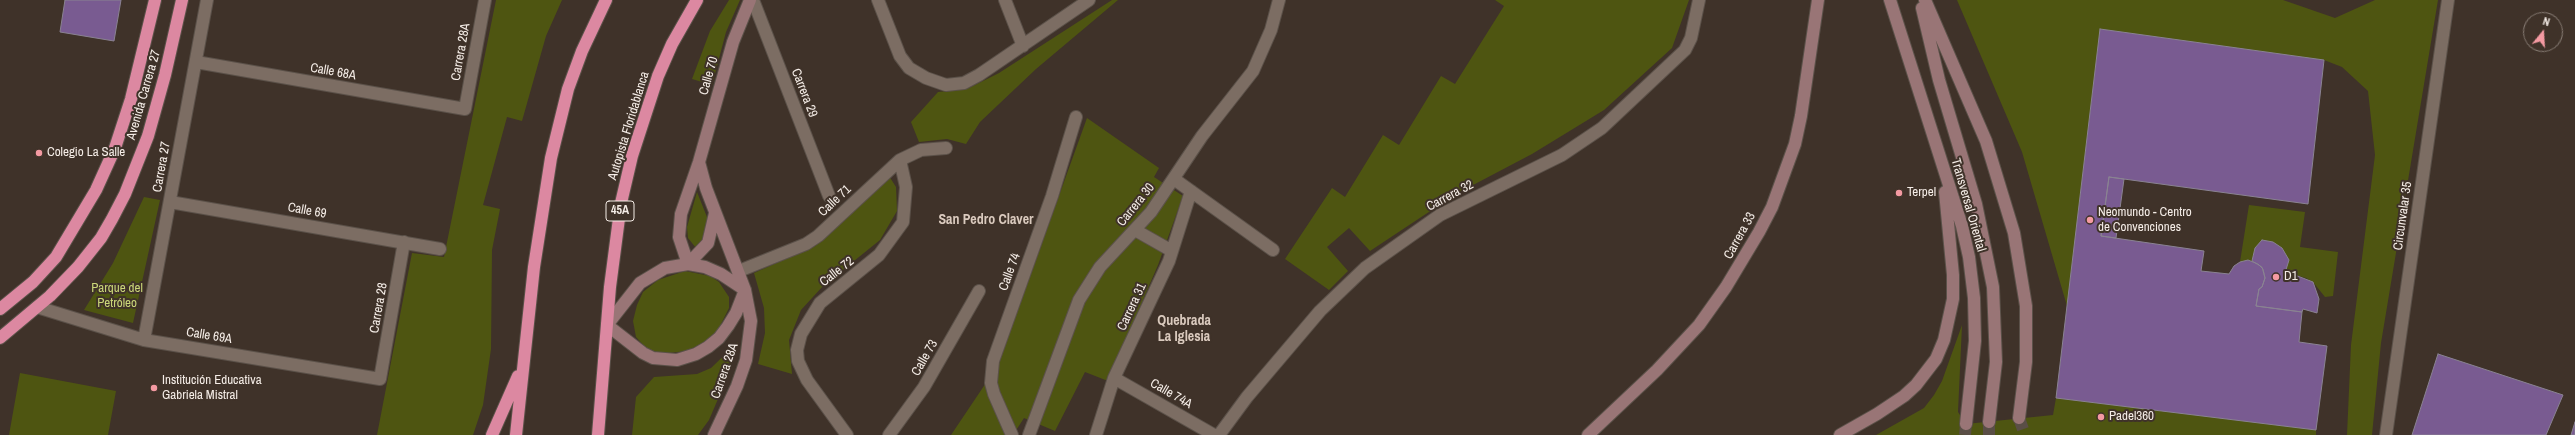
<!DOCTYPE html>
<html>
<head>
<meta charset="utf-8">
<style>
  body { margin:0 }
  #map { position:relative; width:2575px; height:435px; overflow:hidden; background:#3f3229; font-family:"Archivo Narrow",sans-serif }
  canvas { display:block }
  .north { position:absolute; left:2523px; top:12px; width:40px; height:40px; box-sizing:border-box; background:#3f3229; border:1px solid #887d75; border-radius:50%; rotate:18deg; font-size:11px; font-weight:700; line-height:16px; text-align:center; color:#f5ede7 }
  .north::after { content:''; display:block; margin:auto; width:14px; height:18px; background:#f49aa2; clip-path:polygon(50% 0,100% 100%,50% 72%,0 100%) }
</style>
</head>
<body>
<div id="map">
<canvas width="2575" height="435"></canvas>
<div class="north">N</div>
</div>
<script>
const c = document.querySelector('canvas').getContext('2d');
c.lineJoin = 'round';
function fillPath(path, color) { c.fillStyle = color; c.fill(path, 'evenodd'); }
const shape = rows => new Path2D(rows.map(r => 'M' + r).join(''));
function trace(path, color, width, dash) { c.strokeStyle = color; c.lineWidth = width; c.lineCap = dash ? 'butt' : 'round'; c.setLineDash(dash || []); c.stroke(path); }
function label(font, color, halo, rows, align = 'center') {
  c.font = font + ' "Archivo Narrow",sans-serif'; c.lineWidth = 4; c.setLineDash([]); c.textBaseline = 'middle'; c.strokeStyle = halo; c.fillStyle = color; for (const [text, x, y, turn = 0] of rows) {
    c.save(); c.translate(x, y); c.rotate((+turn || 0) * Math.PI / 180); c.textAlign = isNaN(turn) ? turn : align; if (halo) c.strokeText(text, 0, 0); c.fillText(text, 0, 0); c.restore();
  }
}
const green = shape([
  [496,0,562,0,546,36,522,121,507,117,483,205,500,209,492,250,491,349,483,405,473,435,377,435,412,253,444,257],
  [729,0,740,0,726,32,712,85,692,79,710,31],
  [1112,0,1118,0,1036,69,980,122,966,144,947,139,919,142,911,122,938,92,967,89,999,73],
  [1495,0,1689,0,1672,48,1604,110,1532,154,1456,194,1370,251,1349,228,1327,247,1348,271,1329,290,1285,259,1332,188,1345,197,1383,135,1399,145,1441,76,1455,84,1504,6],
  [1957,0,2283,0,2335,18,2375,0,2438,0,2381,343,2372,435,2347,435,2351,345,2375,155,2368,91,2342,67,2324,60,2100,29,2067,306,2022,152],
  [1087,118,1159,168,1154,177,1183,196,1158,265,1108,381,1085,372,1055,431,1024,418,1013,435,951,435,998,365],
  [889,176,896,187,897,211,880,240,823,286,801,310,789,340,792,374,758,364,765,333,764,308,754,273,815,246],
  [697,192,709,222,703,243,696,248,688,238,687,227],
  [144,197,160,200,133,323,84,310,113,263],
  [2249,205,2305,212,2300,247,2338,252,2333,296,2325,297,2313,282,2306,278,2296,275,2293,281,2288,280,2285,273,2289,260,2282,248,2273,242,2262,240,2255,248,2252,261,2240,262],
  [685,271,710,276,719,282,729,297,729,308,717,332,705,342,687,351,659,354,646,348,636,337,633,321,637,305,643,292,658,280],
  [1962,325,1958,412,1966,424,2053,415,2056,398,2316,430,2316,435,1876,435,1924,408,1934,395,1942,381],
  [738,342,727,378,709,420,698,435,632,435,636,397,654,377,697,374,711,368],
  [20,373,116,391,108,435,9,435]
]);
const building = shape([
  [65,0,121,0,114,41,60,32,65,0],
  [2100,29,2324,60,2308,204,2109,177,2101,236,2204,251,2201,271,2229,274,2234,266,2240,262,2248,260,2258,264,2263,269,2265,278,2262,287,2259,289,2256,306,2302,312,2299,342,2327,346,2316,430,2056,398,2100,29],
  [2109,177,2124,179,2116,238,2101,236,2109,177],
  [2262,240,2273,242,2282,248,2289,260,2285,273,2288,280,2293,281,2295,275,2313,282,2319,299,2317,313,2303,309,2302,312,2256,306,2259,289,2262,287,2265,278,2262,267,2252,261,2255,248,2262,240],
  [2438,354,2563,395,2546,435,2412,435,2438,354],
  [2575,422,2575,435,2571,435,2575,422]
]);
const secondaryTunnel = shape([
  [2019,418,2025,435],
  [1965,435,1966,424],
  [1989,435,1989,422]
]);
const street = shape([
  [753,0,829,196],
  [878,0,900,56,909,68,926,78,946,85,964,83,979,75,1089,0],
  [1005,0,1023,46],
  [196,62,465,109,485,0],
  [1174,179,1273,250],
  [170,202,440,249],
  [1135,230,1172,251],
  [739,271,806,244,818,236,900,160,921,150,946,148],
  [37,307,144,340,380,379,404,242],
  [144,340,207,0],
  [1114,378,1214,435],
  [847,435,807,380,798,361,797,350,801,334,820,303,879,255,903,222,906,187,900,160],
  [889,435,924,387,979,291],
  [1012,435,994,394,991,383,993,361,1052,196,1076,117],
  [1029,435,1079,300,1100,267,1151,212,1202,136,1253,71,1271,30,1279,0],
  [1096,435,1114,378,1169,261,1191,191],
  [1219,435,1247,397,1320,311,1365,268,1440,215,1562,155,1602,128,1685,50,1691,38,1699,0],
  [2386,435,2448,0]
]);
const secondary = shape([
  [1890,0,1962,226,1969,257,1974,298,1975,341,1966,424],
  [1925,0,1986,141,2014,233,2026,306,2026,362,2019,418],
  [1922,8,1939,80,1976,204,1993,287,1996,362,1989,422],
  [699,162,706,188,745,290,751,321,746,360,737,386,714,435],
  [715,213,708,243,688,264,679,237,681,214,699,162,733,42,750,0],
  [688,264,705,267,721,274,745,290,736,313,728,326,719,338,708,347,696,354,677,360,653,358,643,353,607,325,640,283,665,268,688,264],
  [1588,435,1657,370,1699,325,1726,287,1759,232,1772,207,1795,144,1801,116,1818,0],
  [1840,435,1877,414,1904,396,1916,385,1936,359,1944,340,1953,299,1953,275,1945,192]
]);
const highway = shape([
  [0,309,33,282,56,257,96,190,115,148,131,99,155,0],
  [0,338,50,296,78,267,101,238,112,219,125,194,148,136,165,75,182,0],
  [492,435,518,376],
  [516,435,534,267,551,158,568,89,582,51,606,0],
  [598,435,610,287,621,203,632,156,658,76,672,44,697,0]
]);
const markers = [
  [39,153,4,"#f49aa2"],
  [1899,193,4,"#f49aa2"],
  [2090,220,4,"#f49aa2"],
  [2276,277,4,"#f49aa2"],
  [154,388,4,"#f49aa2"],
  [2101,417,4,"#f49aa2"]
];
const shields = [
  [620,211,28]
];
const shieldNames = [
  ["45A",620,211]
];
const streetNames = [
  ["Carrera 28A",461,52,-80],
  ["Calle 68A",333,72,10],
  ["Calle 70",709,76,-74],
  ["Carrera 29",804,93,69],
  ["Avenida Carrera 27",144,95,-74],
  ["Autopista Floridablanca",629,126,-73],
  ["Carrera 27",162,167,-80],
  ["Carrera 32",1450,196,-28],
  ["Calle 71",835,201,-43],
  ["Carrera 30",1136,205,-51],
  ["Transversal Oriental",1968,205,74],
  ["Calle 69",307,211,10],
  ["Circunvalar 35",2403,216,-82],
  ["Carrera 33",1740,236,-61],
  ["Calle 72",837,272,-38],
  ["Calle 74",1010,272,-70],
  ["Carrera 31",1132,307,-65],
  ["Carrera 28",379,308,-80],
  ["Calle 69A",209,336,9],
  ["Calle 73",925,358,-60],
  ["Carrera 28A",725,371,-71],
  ["Calle 74A",1171,394,30]
];
const poiNames = [
  ["Colegio La Salle",47,153],
  ["Terpel",1907,193],
  ["Neomundo - Centro",2098,213],
  ["de Convenciones",2098,228],
  ["D1",2284,277],
  ["Institución Educativa",162,381],
  ["Gabriela Mistral",162,396],
  ["Padel360",2109,417]
];
const parkNames = [
  ["Parque del",117,289],
  ["Petróleo",117,304]
];
const neighbourhoodNames = [
  ["San Pedro Claver",986,220],
  ["Quebrada",1184,321],
  ["La Iglesia",1184,337]
];
fillPath(green, '#4e5511');
fillPath(building, '#795b91');
trace(building, '#8a8392', 1);
trace(secondaryTunnel, '#5a4e46', 12, [12, 6]);
trace(street, '#5b5149', 14);
trace(secondary, '#5b5149', 14);
trace(highway, '#5b5149', 14);
trace(street, '#7c6d63', 12);
trace(secondary, '#997576', 12);
trace(highway, '#dc88a1', 12);
for (const [x, y, r, color] of markers) { const dot = new Path2D(); dot.arc(x, y, r, 0, 2 * Math.PI); c.fillStyle = color; c.fill(dot); trace(dot, '#3f3229', 1.5); }
for (const [x, y, w] of shields) { const box = new Path2D(); box.roundRect(x - w / 2, y - 10, w, 20, 3); c.fillStyle = '#3f3229'; c.fill(box); trace(box, '#f5ede7', 1); }
label('bold 12px', '#f5ede7', null, shieldNames);
label('13px', '#f5ede7', '#3f3229', streetNames);
label('13px', '#f5ede7', '#3f3229', poiNames, 'left');
label('13px', '#cbd779', '#3f3229', parkNames);
label('bold 14px', '#dacabe', '#3f3229', neighbourhoodNames);
</script>
</body>
</html>
